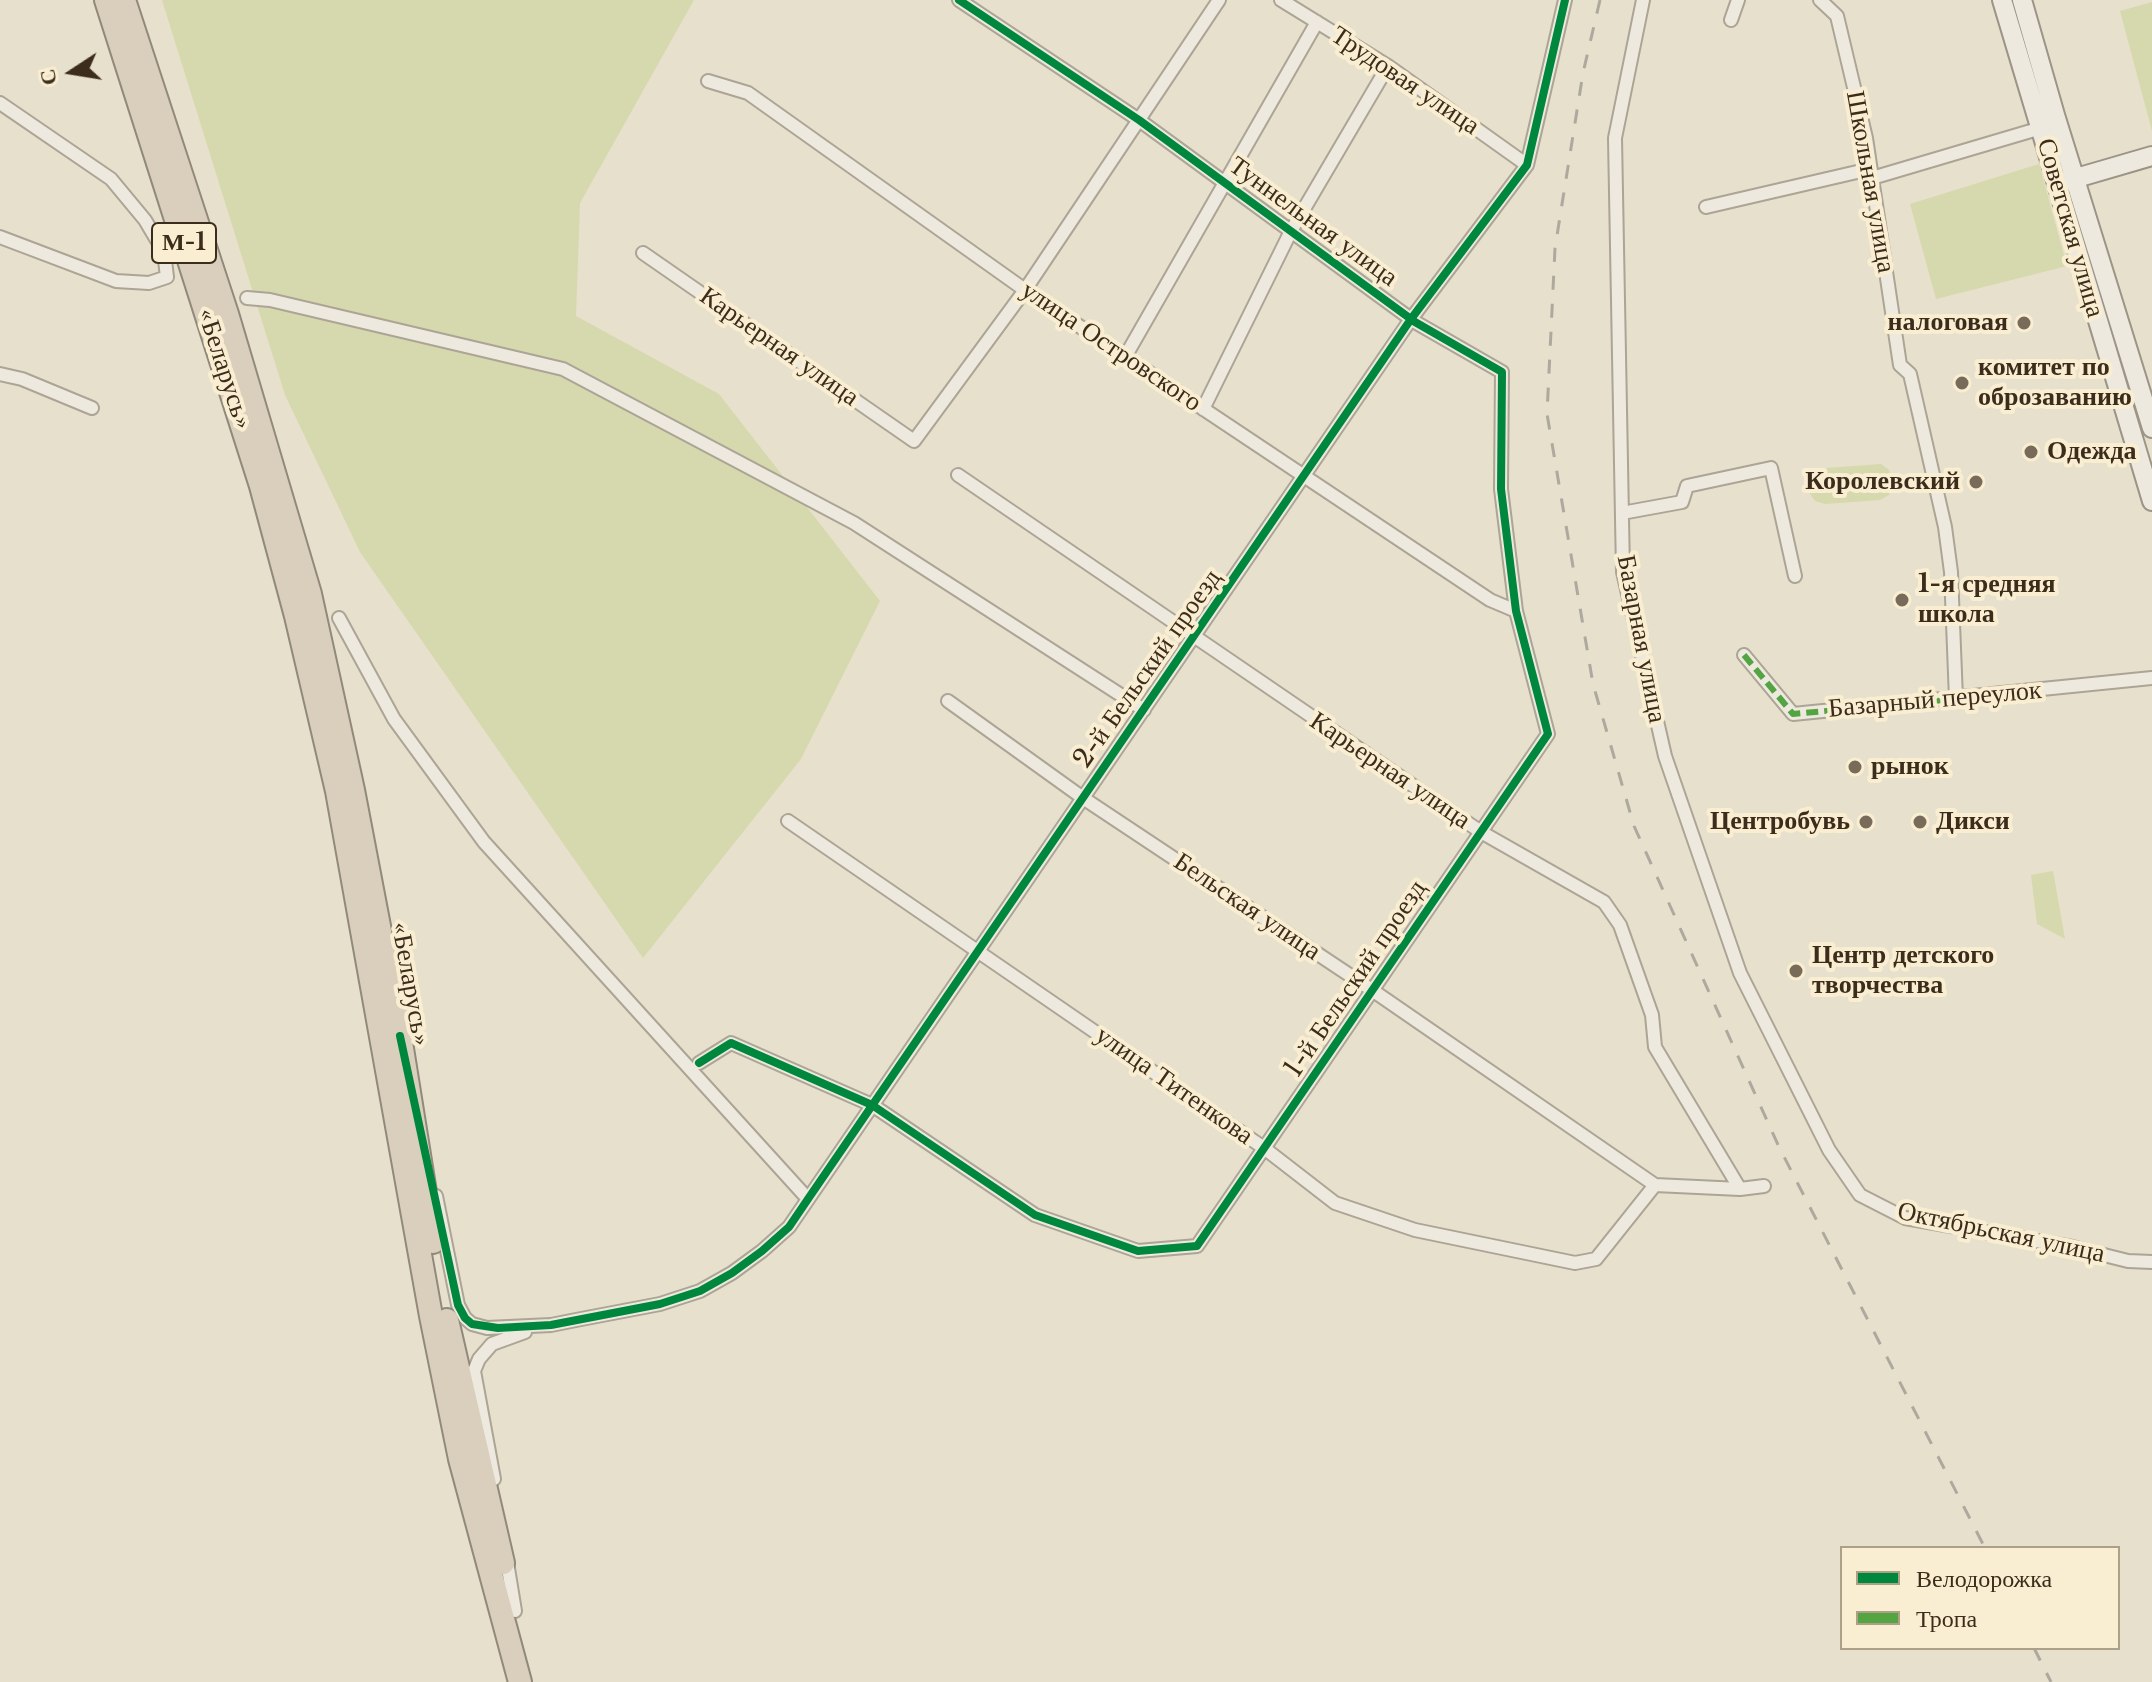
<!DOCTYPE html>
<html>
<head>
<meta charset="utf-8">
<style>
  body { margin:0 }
  #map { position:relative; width:2152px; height:1682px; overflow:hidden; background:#e7e0cc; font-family:"Libre Baskerville",serif }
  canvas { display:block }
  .legend { position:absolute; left:1840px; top:1546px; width:280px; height:104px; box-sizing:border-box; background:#f9eed1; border:2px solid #ada089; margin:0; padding:10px 14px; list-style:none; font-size:24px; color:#3c2c1c }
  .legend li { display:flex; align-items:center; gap:16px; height:40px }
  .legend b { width:40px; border:2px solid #ada089 }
  .north { position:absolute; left:32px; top:32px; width:80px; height:80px; -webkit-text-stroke:6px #f9eed1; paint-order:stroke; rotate:258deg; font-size:22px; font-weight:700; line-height:32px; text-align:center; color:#3c2c1c }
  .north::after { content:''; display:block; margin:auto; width:28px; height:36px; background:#3c2c1c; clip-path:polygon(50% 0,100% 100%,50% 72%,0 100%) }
</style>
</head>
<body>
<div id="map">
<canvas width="2152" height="1682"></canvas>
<ul class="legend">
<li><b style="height:10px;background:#00873e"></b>Велодорожка</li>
<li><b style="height:10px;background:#54a441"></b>Тропа</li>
</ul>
<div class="north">С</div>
</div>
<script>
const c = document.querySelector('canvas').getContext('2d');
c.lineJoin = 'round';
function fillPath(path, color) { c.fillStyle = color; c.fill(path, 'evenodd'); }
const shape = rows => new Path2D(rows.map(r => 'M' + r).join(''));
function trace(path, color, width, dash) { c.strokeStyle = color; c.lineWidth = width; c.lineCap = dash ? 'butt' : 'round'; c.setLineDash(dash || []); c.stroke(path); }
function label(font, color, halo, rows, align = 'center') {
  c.font = font + ' "Libre Baskerville",serif'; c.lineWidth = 8; c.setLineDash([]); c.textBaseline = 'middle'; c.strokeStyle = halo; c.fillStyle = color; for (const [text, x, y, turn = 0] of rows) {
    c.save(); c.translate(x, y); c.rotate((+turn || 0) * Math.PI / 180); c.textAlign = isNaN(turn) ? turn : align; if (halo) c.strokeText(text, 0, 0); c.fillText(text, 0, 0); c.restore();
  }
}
const green = shape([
  [162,0,694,0,580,203,576,316,719,394,880,601,801,759,643,958,360,552,285,395],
  [2152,2,2152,131,2120,11],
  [2039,164,2067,266,1936,299,1910,204],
  [1881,464,1889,470,1893,484,1889,495,1880,500,1825,504,1815,501,1806,488,1813,475,1826,468],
  [2053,871,2065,939,2037,924,2031,875]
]);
const street = shape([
  [1281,0,1388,66,1527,165],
  [1643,0,1615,138,1623,572,1665,756,1740,973,1829,1150,1860,1195,1905,1218,2072,1247,2128,1261,2152,1262],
  [1820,0,1837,16,1866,138,1900,365,1910,374,1945,527,1951,572,1956,699],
  [1731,20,1738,0],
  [708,81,748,93,1025,290,1490,600,1516,611],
  [0,103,111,179,145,220,164,252,167,277,149,283,116,281,0,237],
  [1872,178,2041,128],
  [1706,207,1870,169],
  [643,253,914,441,1025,290,1219,0],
  [247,298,270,300,563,369,854,523,1144,710],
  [1125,357,1317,22],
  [0,374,22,379,92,408],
  [1203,409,1291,231,1388,66],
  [958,475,1481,832,1604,902,1620,925,1652,1015,1655,1047,1740,1189],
  [1622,513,1682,502,1687,486,1771,468,1795,576],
  [339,618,394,719,484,842,808,1199],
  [1744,655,1793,714,2152,678],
  [948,701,1083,798,1372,990,1655,1185,1740,1189,1764,1186],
  [788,821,1264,1148,1335,1203,1415,1230,1575,1263,1596,1259,1655,1185],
  [699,1063,731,1043,872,1105,1035,1215,1138,1251,1197,1246,1548,734,1516,611,1501,489,1502,372,1415,322,1139,120,959,0],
  [436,1196,458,1305,465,1318,472,1324,487,1328,551,1325,576,1320,660,1304,700,1291,732,1273,762,1251,789,1227,1411,319,1527,165,1565,0],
  [494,1479,474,1371,479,1359,492,1344,525,1332],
  [506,1556,515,1611]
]);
const secondary = shape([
  [2002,0,2152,501],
  [2022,0,2055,115,2152,428],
  [2066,181,2152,156]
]);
const highway = shape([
  [106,0,261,486,296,616,337,791,431,1316,460,1459,520,1682],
  [124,0,227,314,310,594,353,790,400,1036,433,1242],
  [447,1320,503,1563]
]);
const rail = shape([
  [1600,0,1583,73,1555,248,1547,414,1593,684,1634,826,1779,1147,1985,1548],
  [2034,1648,2051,1682]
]);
const quiet = shape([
  [1744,655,1793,714,1956,699]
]);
const cycleway = shape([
  [400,1036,458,1305,465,1318,472,1324,498,1328,551,1325,660,1304,700,1291,732,1273,762,1251,789,1227,808,1199,1411,319,1527,165,1565,0],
  [699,1063,731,1043,872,1105,1035,1215,1138,1251,1197,1246,1548,734,1516,611,1501,489,1502,372,1415,322,1139,120,959,0]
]);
const markers = [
  [2024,323,8,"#786b5a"],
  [1962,383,8,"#786b5a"],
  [2031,452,8,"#786b5a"],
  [1976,482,8,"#786b5a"],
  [1902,600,8,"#786b5a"],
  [1855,767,8,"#786b5a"],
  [1866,822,8,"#786b5a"],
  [1920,822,8,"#786b5a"],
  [1796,971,8,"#786b5a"]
];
const shields = [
  [184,243,64]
];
const shieldNames = [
  ["М-1",184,243]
];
const streetNames = [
  ["Трудовая улица",1405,81,34],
  ["Школьная улица",1870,182,80],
  ["Туннельная улица",1313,222,36],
  ["Советская улица",2070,228,74],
  ["Карьерная улица",779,347,35],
  ["улица Островского",1111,347,34],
  ["«Беларусь»",224,369,72],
  ["Базарная улица",1641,639,79],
  ["2-й Бельский проезд",1148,669,-55],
  ["Базарный переулок",1935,700,-5],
  ["Карьерная улица",1390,771,34],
  ["Бельская улица",1247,907,34],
  ["1-й Бельский проезд",1356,979,-56],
  ["«Беларусь»",410,984,80],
  ["улица Титенкова",1174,1086,35],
  ["Октябрьская улица",2001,1233,12]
];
const poiNames = [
  ["налоговая",2008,323,"right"],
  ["комитет по",1978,368],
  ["оброзаванию",1978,398],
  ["Одежда",2047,452],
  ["Королевский",1960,482,"right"],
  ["1-я средняя",1918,585],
  ["школа",1918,615],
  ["рынок",1871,767],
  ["Центробувь",1850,822,"right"],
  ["Дикси",1936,822],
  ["Центр детского",1812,956],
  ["творчества",1812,986]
];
fillPath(green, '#d6d8ad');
trace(street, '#aca495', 16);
trace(secondary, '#9c9486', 22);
trace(highway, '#918a7c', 26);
trace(street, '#eee9df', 12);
trace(secondary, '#eee9df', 18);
trace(highway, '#dacfbd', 22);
trace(rail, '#ada99f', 3, [14, 14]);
trace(quiet, '#54a441', 6, [12, 6]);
trace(cycleway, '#00873e', 8);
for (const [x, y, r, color] of markers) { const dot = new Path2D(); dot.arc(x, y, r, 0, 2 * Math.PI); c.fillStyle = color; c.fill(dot); trace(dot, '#f9eed1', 3); }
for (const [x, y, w] of shields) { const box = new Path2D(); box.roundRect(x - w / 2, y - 20, w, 40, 6); c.fillStyle = '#f9eed1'; c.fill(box); trace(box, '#3c2c1c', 2); }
label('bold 24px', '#3c2c1c', null, shieldNames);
label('26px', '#3c2c1c', '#f9eed1', streetNames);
label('bold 26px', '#3c2c1c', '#f9eed1', poiNames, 'left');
</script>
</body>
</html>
